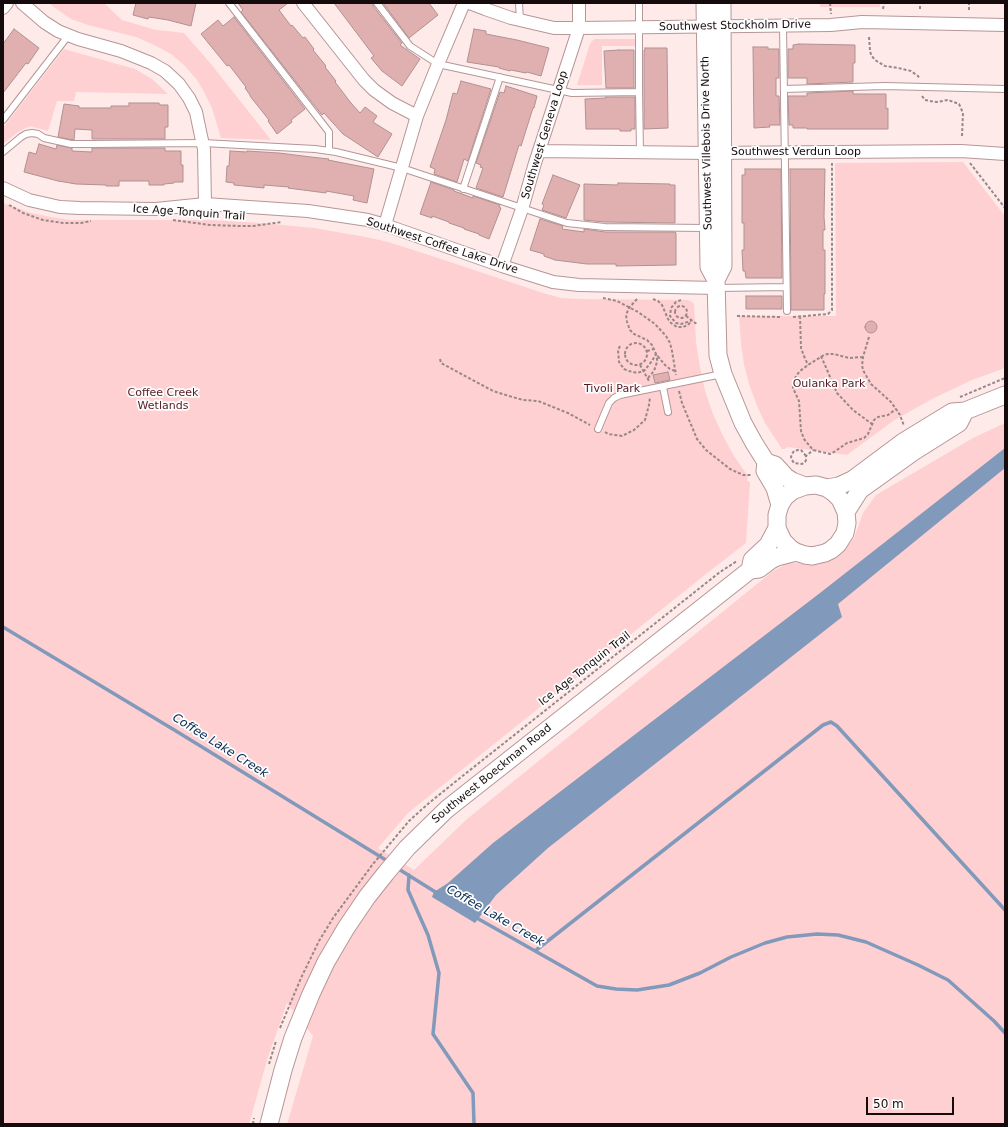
<!DOCTYPE html>
<html>
<head>
<meta charset="utf-8">
<style>
  body { margin:0 }
  #map { position:relative; width:1008px; height:1127px; overflow:hidden; background:#ffeaea; font-family:"DejaVu Sans",sans-serif }
  canvas { display:block }
  .frame { position:absolute; inset:0; border:4px solid #160b0c; pointer-events:none }
  .scale { position:absolute; left:866px; top:1097px; width:88px; height:18px; box-sizing:border-box; border:2px solid #160b0c; border-top:0; padding-left:5px; font-size:12px; line-height:14px; white-space:nowrap; color:#160b0c; -webkit-text-stroke:3px #fdfdfd; paint-order:stroke }
</style>
</head>
<body>
<div id="map">
<canvas width="1008" height="1127"></canvas>
<div class="frame"></div>
<div class="scale">50 m</div>
</div>
<script>
const c = document.querySelector('canvas').getContext('2d');
c.lineJoin = 'round';
function fillPath(path, color) { c.fillStyle = color; c.fill(path, 'evenodd'); }
const shape = rows => new Path2D(rows.map(r => 'M' + r).join(''));
function trace(path, color, width, dash) { c.strokeStyle = color; c.lineWidth = width; c.lineCap = dash ? 'butt' : 'round'; c.setLineDash(dash || []); c.stroke(path); }
function label(font, color, halo, rows, align = 'center') {
  c.font = font + ' "DejaVu Sans",sans-serif'; c.lineWidth = 3.5; c.setLineDash([]); c.textBaseline = 'middle'; c.strokeStyle = halo; c.fillStyle = color; for (const [text, x, y, turn = 0] of rows) {
    c.save(); c.translate(x, y); c.rotate((+turn || 0) * Math.PI / 180); c.textAlign = isNaN(turn) ? turn : align; if (halo) c.strokeText(text, 0, 0); c.fillText(text, 0, 0); c.restore();
  }
}
const green = shape([
  [49,3,104,3,122,20,156,30,168,31,184,33,211,64,271,140,221,138,212,108,204,92,197,80,185,66,171,54,154,45,136,37,88,25,71,19,55,8],
  [820,3,880,3,880,7,820,7],
  [595,39,636,39,636,46,602,46,602,85,577,85,590,44,592,41],
  [64,49,135,69,152,79,168,94,76,92,74,101,57,101,48,131,30,126,18,132,3,144,3,128],
  [963,162,1005,216,1005,368,972,380,932,399,893,421,847,455,788,447,785,449,782,449,765,423,758,408,750,387,744,365,741,343,739,316,836,316,835,163],
  [3,203,31,213,51,217,71,220,209,220,262,223,314,228,366,237,388,242,432,256,543,293,561,298,579,299,687,300,691,301,694,304,696,342,700,367,705,391,713,414,723,436,734,456,748,476,747,481,750,482,746,543,706,574,408,813,378,848,414,870,467,819,773,571,790,562,810,565,828,561,844,551,854,538,863,513,876,495,973,438,1005,423,1005,1124,287,1124,313,1036,287,1003,268,1057,249,1124,3,1124]
]);
const water = shape([
  [1005,448,1005,468,838,604,842,617,548,848,496,895,475,923,432,897,434,892,448,883,493,843,820,593]
]);
const stream = shape([
  [3,627,176,731,389,862],
  [397,868,437,893],
  [409,875,408,890,428,935,439,973,433,1034,473,1093,474,1124],
  [475,917,597,986,616,989,637,990,669,985,700,973,731,957,765,943,787,937,817,934,838,935,866,942,918,965,948,980,994,1021,1005,1033],
  [535,951,823,725,831,722,837,726,1005,910]
]);
const building = shape([
  [136,3,196,3,191,26,168,20,149,17,148,19,133,15,136,3],
  [238,3,288,3,279,10,291,26,292,25,303,38,305,37,314,49,313,50,326,66,325,67,336,81,335,82,351,103,360,113,365,107,377,116,373,122,392,134,378,157,343,134,324,113,322,115,241,12,243,10,238,3],
  [334,3,373,3,373,6,402,43,400,45,420,59,402,86,382,71,371,58,374,56,334,3],
  [383,3,429,3,438,15,409,38,383,3],
  [234,17,305,109,291,120,292,122,277,134,268,121,269,120,250,96,250,95,245,88,246,87,229,65,227,66,201,34,218,20,223,26,234,17],
  [14,29,39,48,28,64,26,63,3,93,3,44,14,29],
  [474,29,486,31,486,34,517,40,549,48,541,76,527,72,526,73,511,70,510,71,499,68,499,67,467,62,474,29],
  [799,44,855,45,855,63,853,63,853,82,807,84,807,78,788,78,788,49,793,49,793,45,799,44],
  [753,47,768,47,768,49,779,49,779,78,776,78,776,96,779,96,780,125,769,125,770,127,754,128,753,47],
  [645,48,667,48,668,128,644,129,644,50,645,50,645,48],
  [619,50,634,50,634,88,606,88,604,51,619,50],
  [461,81,491,89,468,161,464,159,457,182,434,174,435,169,430,167,446,120,453,93,457,94,461,81],
  [506,86,537,96,534,108,533,108,521,146,519,145,503,197,476,188,483,168,480,167,481,165,476,163,500,92,504,93,506,86],
  [853,91,853,94,886,94,886,109,888,108,888,129,807,129,807,128,793,128,793,125,789,125,788,96,807,96,807,93,853,91],
  [606,97,635,97,635,129,631,129,631,131,620,131,620,129,586,129,585,99,606,98,606,97],
  [129,103,159,103,160,105,168,105,168,127,165,127,165,139,92,139,92,130,75,129,74,140,58,137,64,104,79,106,79,108,111,108,111,106,129,106,129,103],
  [39,144,56,149,57,145,72,148,72,151,92,152,92,148,165,148,165,151,181,151,181,165,183,165,183,182,174,182,174,183,164,184,164,185,149,185,149,181,119,181,119,186,106,186,106,185,76,184,58,181,24,172,29,152,36,154,39,144],
  [230,151,247,152,247,151,279,153,311,157,329,159,328,160,374,169,367,203,353,200,354,196,326,191,326,193,288,188,289,187,264,185,264,188,234,185,234,183,226,182,227,166,229,166,230,151],
  [745,169,781,169,782,278,746,278,745,271,743,271,742,250,744,250,744,223,742,223,742,175,745,175,745,169],
  [790,169,825,169,824,217,825,230,823,230,823,250,825,250,825,294,824,294,824,310,791,310,790,169],
  [553,175,580,185,566,218,542,210,544,205,542,204,553,175],
  [431,182,454,190,454,191,473,198,473,196,500,205,499,207,501,208,489,239,479,235,479,234,464,229,464,228,449,223,449,222,432,216,432,218,420,214,431,182],
  [618,183,670,184,670,185,675,185,675,223,605,222,584,220,584,184,618,185,618,183],
  [540,219,563,226,562,229,584,232,584,229,605,232,675,232,676,233,676,265,616,266,616,264,587,264,555,260,544,256,544,254,530,250,540,219],
  [746,296,782,296,782,309,746,309,746,296],
  '865 327a6 6 0 1 1 12 0a6 6 0 1 1-12 0Z',
  [668,372,670,380,655,383,653,375,668,372]
]);
const path = shape([
  [830,3,831,14],
  [883,9,884,3],
  [920,9,920,3],
  [969,10,969,3],
  [869,37,870,50,871,55,875,60,885,66,898,68,911,71,918,76,920,79],
  [922,96,925,100,930,101,937,102,948,100,959,104,963,113,962,136],
  [970,163,1005,208],
  [9,205,23,213,43,220,63,223,81,223,91,221],
  [173,220,210,225,240,226,253,226,282,222],
  [603,298,617,301,638,312,655,324,666,336,670,343,672,351,676,375],
  [637,299,629,308,626,315,627,322,630,330,634,334,647,340,652,345,656,354,665,365,670,369,675,371],
  [653,299,658,301,662,305,668,319,671,323,677,327,683,327,688,325,692,320],
  [681,300,676,302,671,308,670,316,676,323,681,324,691,321],
  '675 312a6 6 0 1 1 12 0a6 6 0 1 1-12 0Z',
  [686,316,698,325],
  [737,316,781,317],
  [800,316,801,348,804,356,808,365],
  [793,317,828,314,832,310,832,163],
  [869,337,863,357,862,366,864,372,871,384,891,402,896,409,900,415,904,426],
  '625 354a11 11 0 1 1 22 0a11 11 0 1 1-22 0Z',
  [620,346,618,350,619,362,624,369,629,371,637,373,644,371,652,361,656,354],
  [647,351,654,349],
  [821,356,837,393,853,410,872,424],
  [863,357,849,358,834,354,828,354,824,355,808,365,800,371,796,376,793,384,793,388,799,401,801,431,804,439,813,450,830,454,834,452,847,443,864,438,868,434,874,420,878,417,888,415,896,409],
  [440,359,441,363,493,391,509,396,523,400,538,401,568,413,590,425],
  [640,365,649,381],
  [648,378,654,371,657,362,657,355],
  [679,391,682,403,697,439,706,450,730,469,743,475,752,475],
  [960,397,1005,378],
  [605,432,608,434,622,436,634,430,645,420,649,405,650,397],
  [806,456,801,450,798,450,794,451,792,454,791,457,792,460,794,463,802,464,805,462,806,460,806,456,813,450],
  [280,1028,301,978,319,941,333,918,373,864,409,821,429,803,460,778,720,572,737,561],
  [269,1064,276,1041],
  [253,1124,254,1118]
]);
const lane = shape([
  [229,3,329,132,329,151],
  [377,3,410,46,438,64,572,93,639,92],
  [519,3,520,20],
  [639,3,639,92,640,152],
  [783,25,787,311],
  [784,89,885,86,1005,89],
  [3,120,68,36],
  [3,152,21,137,26,134,32,133,38,134,44,138,71,144,90,144,203,143,315,149,336,152,402,168,567,223,605,227,707,228],
  [463,189,500,77],
  [717,288,786,287],
  [663,387,668,412],
  [598,429,609,403,614,398,620,395,722,374]
]);
const street = shape([
  [22,3,44,22,58,31,78,39,121,51,151,63,165,71,179,84,189,98,196,112,201,136,204,149,205,204],
  [303,3,364,80,374,90,392,103,417,116],
  [469,3,485,9,511,18,554,28,579,28,831,25,862,22,1005,25],
  [3,8,7,3],
  [539,151,707,153,961,151,1005,154],
  [3,188,29,200,60,207,80,208,156,209,205,204,308,211,368,220,385,225,502,266,553,282,579,285,716,288],
  [385,225,417,116,438,64,464,3],
  [502,266,522,209,535,163,579,28,579,3]
]);
const secondary = shape([
  [705,3,709,267,716,280,718,355,723,374,743,423,754,443,766,462,765,471,775,488,780,505],
  [716,280,723,266,722,3],
  [766,462,775,465,786,477,792,481,805,486],
  [827,488,839,486,852,480,903,442,952,412,965,411,1005,395],
  [846,512,840,499,834,493,827,488,816,485,805,486,792,491,785,497,780,505,777,515,777,528,783,541,791,549,796,552,805,555,812,556,825,553,831,550,838,544,845,533,847,523,846,512,860,490,913,452,959,423,965,411],
  [750,570,752,560,768,545,777,528],
  [269,1124,283,1070,293,1038,311,994,326,962,346,928,367,897,386,873,407,848,447,809,750,570,759,569,771,560,777,557,796,552]
]);
const streetNames = [
  ["Southwest Stockholm Drive",735,26,-1],
  ["Southwest Geneva Loop",545,135,-73],
  ["Southwest Villebois Drive North",707,143,-91],
  ["Southwest Verdun Loop",796,152],
  ["Ice Age Tonquin Trail",189,213,4],
  ["Southwest Coffee Lake Drive",442,246,18],
  ["Ice Age Tonquin Trail",585,669,-38],
  ["Southwest Boeckman Road",492,774,-39]
];
const parkNames = [
  ["Oulanka Park",829,384],
  ["Tivoli Park",612,389],
  ["Coffee Creek",163,393],
  ["Wetlands",163,406]
];
const waterNames = [
  ["Coffee Lake Creek",220,746,32],
  ["Coffee Lake Creek",495,916,30]
];
fillPath(green, '#fed0d1');
fillPath(water, '#8199ba');
trace(stream, '#8199ba', 3.5);
fillPath(building, '#e0b0b1');
trace(building, '#b09191', 1);
trace(lane, '#b69697', 8);
trace(street, '#b69697', 14);
trace(secondary, '#b69697', 19);
trace(path, '#988787', 2, [3, 2]);
trace(lane, '#fff', 6);
trace(street, '#fff', 12);
trace(secondary, '#fff', 17);
label('11px', '#160b0c', '#fdfdfd', streetNames);
label('11px', '#541a20', '#fdfdfd', parkNames);
label('italic 12px', '#062953', '#fdfdfd', waterNames);
</script>
</body>
</html>
